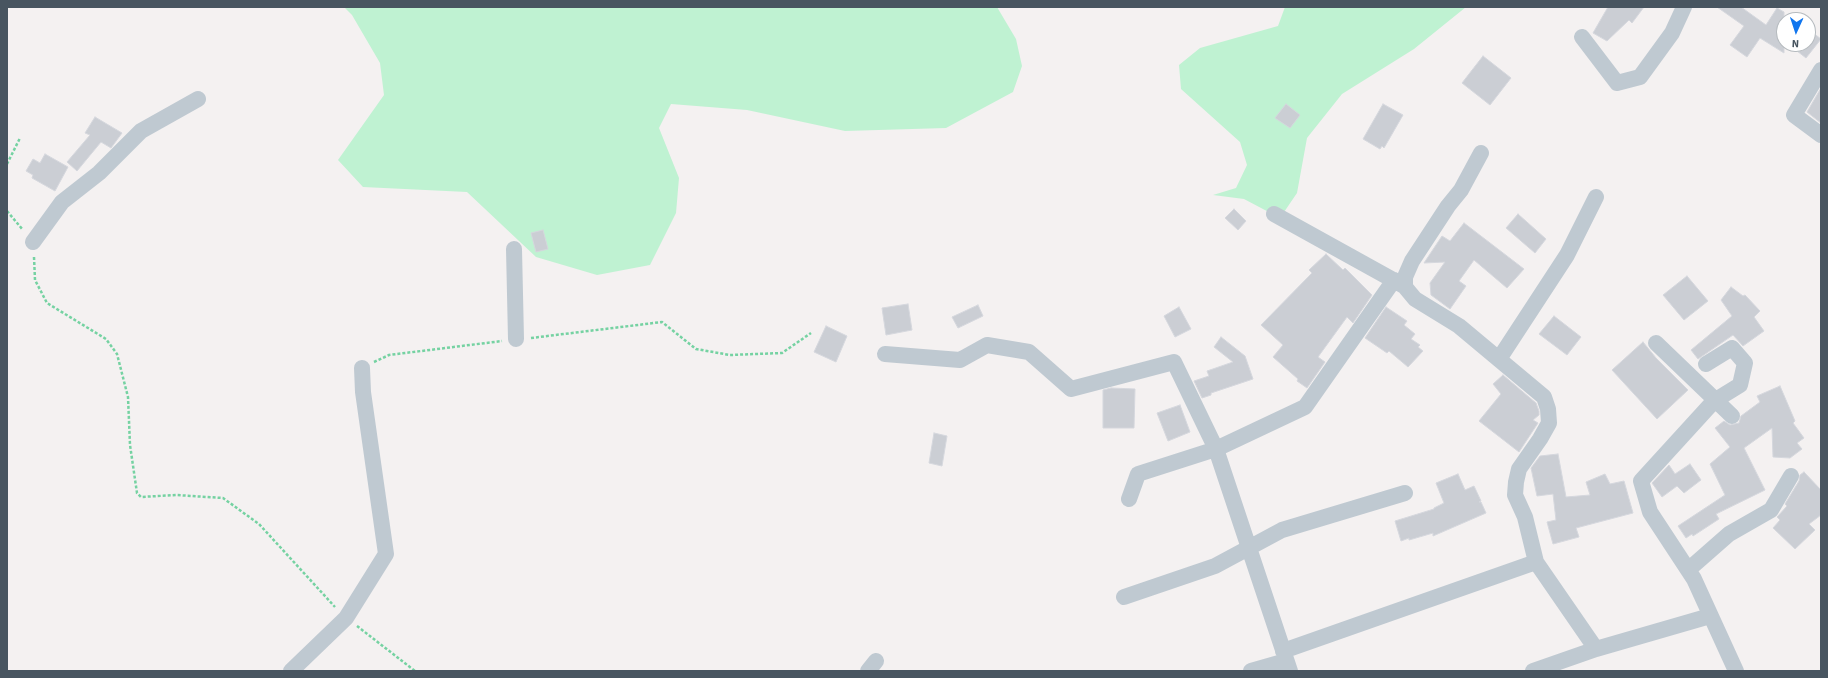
<!DOCTYPE html>
<html>
<head>
<meta charset="utf-8">
<style>
  body { margin:0 }
  #map { position:relative; width:1828px; height:678px; overflow:hidden; background:#f4f1f1; font-family:"Source Sans 3",sans-serif }
  canvas { display:block }
  .frame { position:absolute; inset:0; border:8px solid #485560; pointer-events:none }
  .north { position:absolute; left:1776px; top:12px; width:40px; height:40px; box-sizing:border-box; background:#fff; border:1px solid #b6bbbf; border-radius:50%; rotate:183deg; font-size:11px; font-weight:700; line-height:16px; text-align:center; color:#485560 }
  .north::after { content:''; display:block; margin:auto; width:14px; height:18px; background:#1176ee; clip-path:polygon(50% 0,100% 100%,50% 72%,0 100%) }
</style>
</head>
<body>
<div id="map">
<canvas width="1828" height="678"></canvas>
<div class="frame"></div>
<div class="north">N</div>
</div>
<script>
const c = document.querySelector('canvas').getContext('2d');
c.lineJoin = 'round';
function fillPath(path, color) { c.fillStyle = color; c.fill(path, 'evenodd'); }
const shape = rows => new Path2D(rows.map(r => 'M' + r).join(''));
function trace(path, color, width, dash) { c.strokeStyle = color; c.lineWidth = width; c.lineCap = dash ? 'butt' : 'round'; c.setLineDash(dash || []); c.stroke(path); }
const green = shape([
  [344,7,997,7,1016,39,1022,66,1013,92,946,128,845,131,747,110,671,104,659,128,679,178,676,213,650,265,597,275,536,257,467,192,363,187,338,160,384,95,380,63,352,15],
  [1285,7,1466,7,1414,49,1342,94,1307,138,1297,193,1280,218,1244,199,1213,195,1236,188,1247,165,1240,142,1181,89,1179,65,1200,48,1278,26]
]);
const building = shape([
  [1608,7,1644,7,1632,23,1629,20,1607,41,1593,33,1608,7],
  [1717,7,1741,7,1766,25,1777,8,1784,12,1784,53,1760,38,1747,57,1730,45,1744,26,1717,7],
  [1808,29,1821,39,1806,58,1788,44,1808,44,1808,29],
  [1483,56,1511,78,1490,105,1462,83,1483,56],
  [1821,88,1821,123,1807,112,1821,88],
  [1286,104,1300,115,1290,128,1275,118,1286,104],
  [1383,104,1403,115,1384,148,1382,146,1380,149,1363,139,1383,104],
  [95,117,122,133,111,148,101,142,77,171,67,162,90,135,85,133,95,117],
  [45,154,68,167,55,191,32,178,33,175,26,171,33,159,40,163,45,154],
  [1234,209,1246,221,1238,230,1225,218,1234,209],
  [1518,214,1546,239,1535,253,1506,228,1518,214],
  [1464,223,1524,269,1507,288,1474,260,1459,281,1466,286,1450,309,1431,295,1430,283,1445,262,1424,263,1442,236,1450,241,1464,223],
  [543,230,548,249,536,252,531,233,543,230],
  [1326,254,1343,270,1345,268,1372,295,1353,323,1347,317,1318,357,1325,362,1307,388,1297,381,1298,379,1273,357,1283,345,1261,325,1312,273,1309,270,1326,254],
  [1687,276,1708,301,1684,320,1663,295,1687,276],
  [1731,287,1743,296,1745,295,1760,311,1754,317,1764,331,1743,346,1733,335,1698,359,1691,350,1732,316,1721,300,1731,287],
  [908,304,912,330,886,335,882,308,908,304],
  [978,305,983,316,958,328,952,317,978,305],
  [1179,307,1191,329,1175,337,1164,316,1179,307],
  [1386,307,1407,321,1404,325,1415,334,1411,339,1420,345,1418,347,1423,351,1408,367,1389,351,1387,353,1365,338,1386,307],
  [1554,316,1581,337,1567,355,1539,334,1554,316],
  [826,326,847,336,836,362,814,352,826,326],
  [1221,337,1245,356,1253,379,1211,393,1211,395,1202,398,1194,381,1209,376,1207,371,1233,362,1214,347,1221,337],
  [1643,342,1656,358,1688,390,1657,419,1612,370,1643,342],
  [1503,375,1536,403,1539,411,1539,415,1533,420,1538,423,1519,452,1479,421,1501,394,1493,384,1503,375],
  [1780,386,1795,421,1793,423,1804,438,1797,443,1802,449,1790,458,1773,457,1772,428,1744,448,1765,490,1716,514,1719,519,1693,536,1692,534,1686,538,1678,526,1725,495,1710,464,1730,447,1715,428,1724,421,1730,425,1739,423,1741,416,1760,402,1757,396,1780,386],
  [1111,388,1135,389,1134,428,1103,428,1103,390,1111,388],
  [1180,405,1190,432,1168,441,1157,413,1180,405],
  [934,433,947,436,942,466,929,463,934,433],
  [1558,454,1566,497,1590,495,1586,482,1605,474,1610,484,1624,481,1633,513,1576,528,1579,537,1553,544,1547,522,1556,520,1553,494,1537,496,1531,468,1540,456,1558,454],
  [1690,464,1701,480,1684,493,1677,486,1662,497,1652,483,1669,465,1675,474,1690,464],
  [1804,472,1821,490,1821,515,1809,524,1815,530,1795,549,1773,528,1780,520,1777,517,1787,506,1785,504,1799,481,1800,475,1804,472],
  [1458,474,1465,490,1474,486,1481,501,1479,502,1481,502,1486,513,1433,536,1433,533,1409,540,1409,538,1401,541,1395,521,1434,509,1434,508,1444,503,1436,483,1458,474]
]);
const path = shape([
  [7,164,20,138],
  [7,211,23,230],
  [34,257,35,280,47,303,106,339,117,354,128,397,130,445,137,493,141,497,176,495,223,498,259,524,335,607],
  [531,338,662,322,696,349,730,355,782,353,811,333],
  [374,362,389,355,502,341],
  [357,626,415,671]
]);
const street = shape([
  [1582,37,1617,83,1640,77,1672,33,1684,7],
  [1821,70,1794,115,1821,135],
  [1481,153,1461,190,1448,206,1412,261,1405,277,1405,287,1415,299,1459,326,1544,397,1548,409,1549,423,1540,439,1519,469,1516,482,1515,495,1525,517,1536,562,1596,649],
  [1274,214,1404,286],
  [33,242,62,202,99,173,141,131,198,99],
  [514,249,516,339],
  [1656,343,1732,416],
  [885,354,960,360,987,345,1029,352,1071,389,1174,362,1216,449,1290,671],
  [1499,359,1567,255,1596,197],
  [1706,364,1732,348,1745,363,1740,385,1714,401,1641,481,1650,512,1694,579,1736,671],
  [1129,499,1138,474,1216,449,1305,407,1394,280],
  [1688,570,1729,534,1771,510,1791,476],
  [1124,597,1215,566,1282,530,1405,493],
  [1283,651,1536,562],
  [291,671,346,618,386,554,363,392,362,368],
  [868,671,876,661],
  [1251,671,1286,661],
  [1533,671,1596,649,1710,616]
]);
fillPath(green, '#bff2d2');
fillPath(building, '#cbced4');
trace(building, '#d5d7dd', 1);
trace(path, '#75d2a2', 2.5, [3, 2]);
trace(street, '#bfc9d1', 16);
</script>
</body>
</html>
